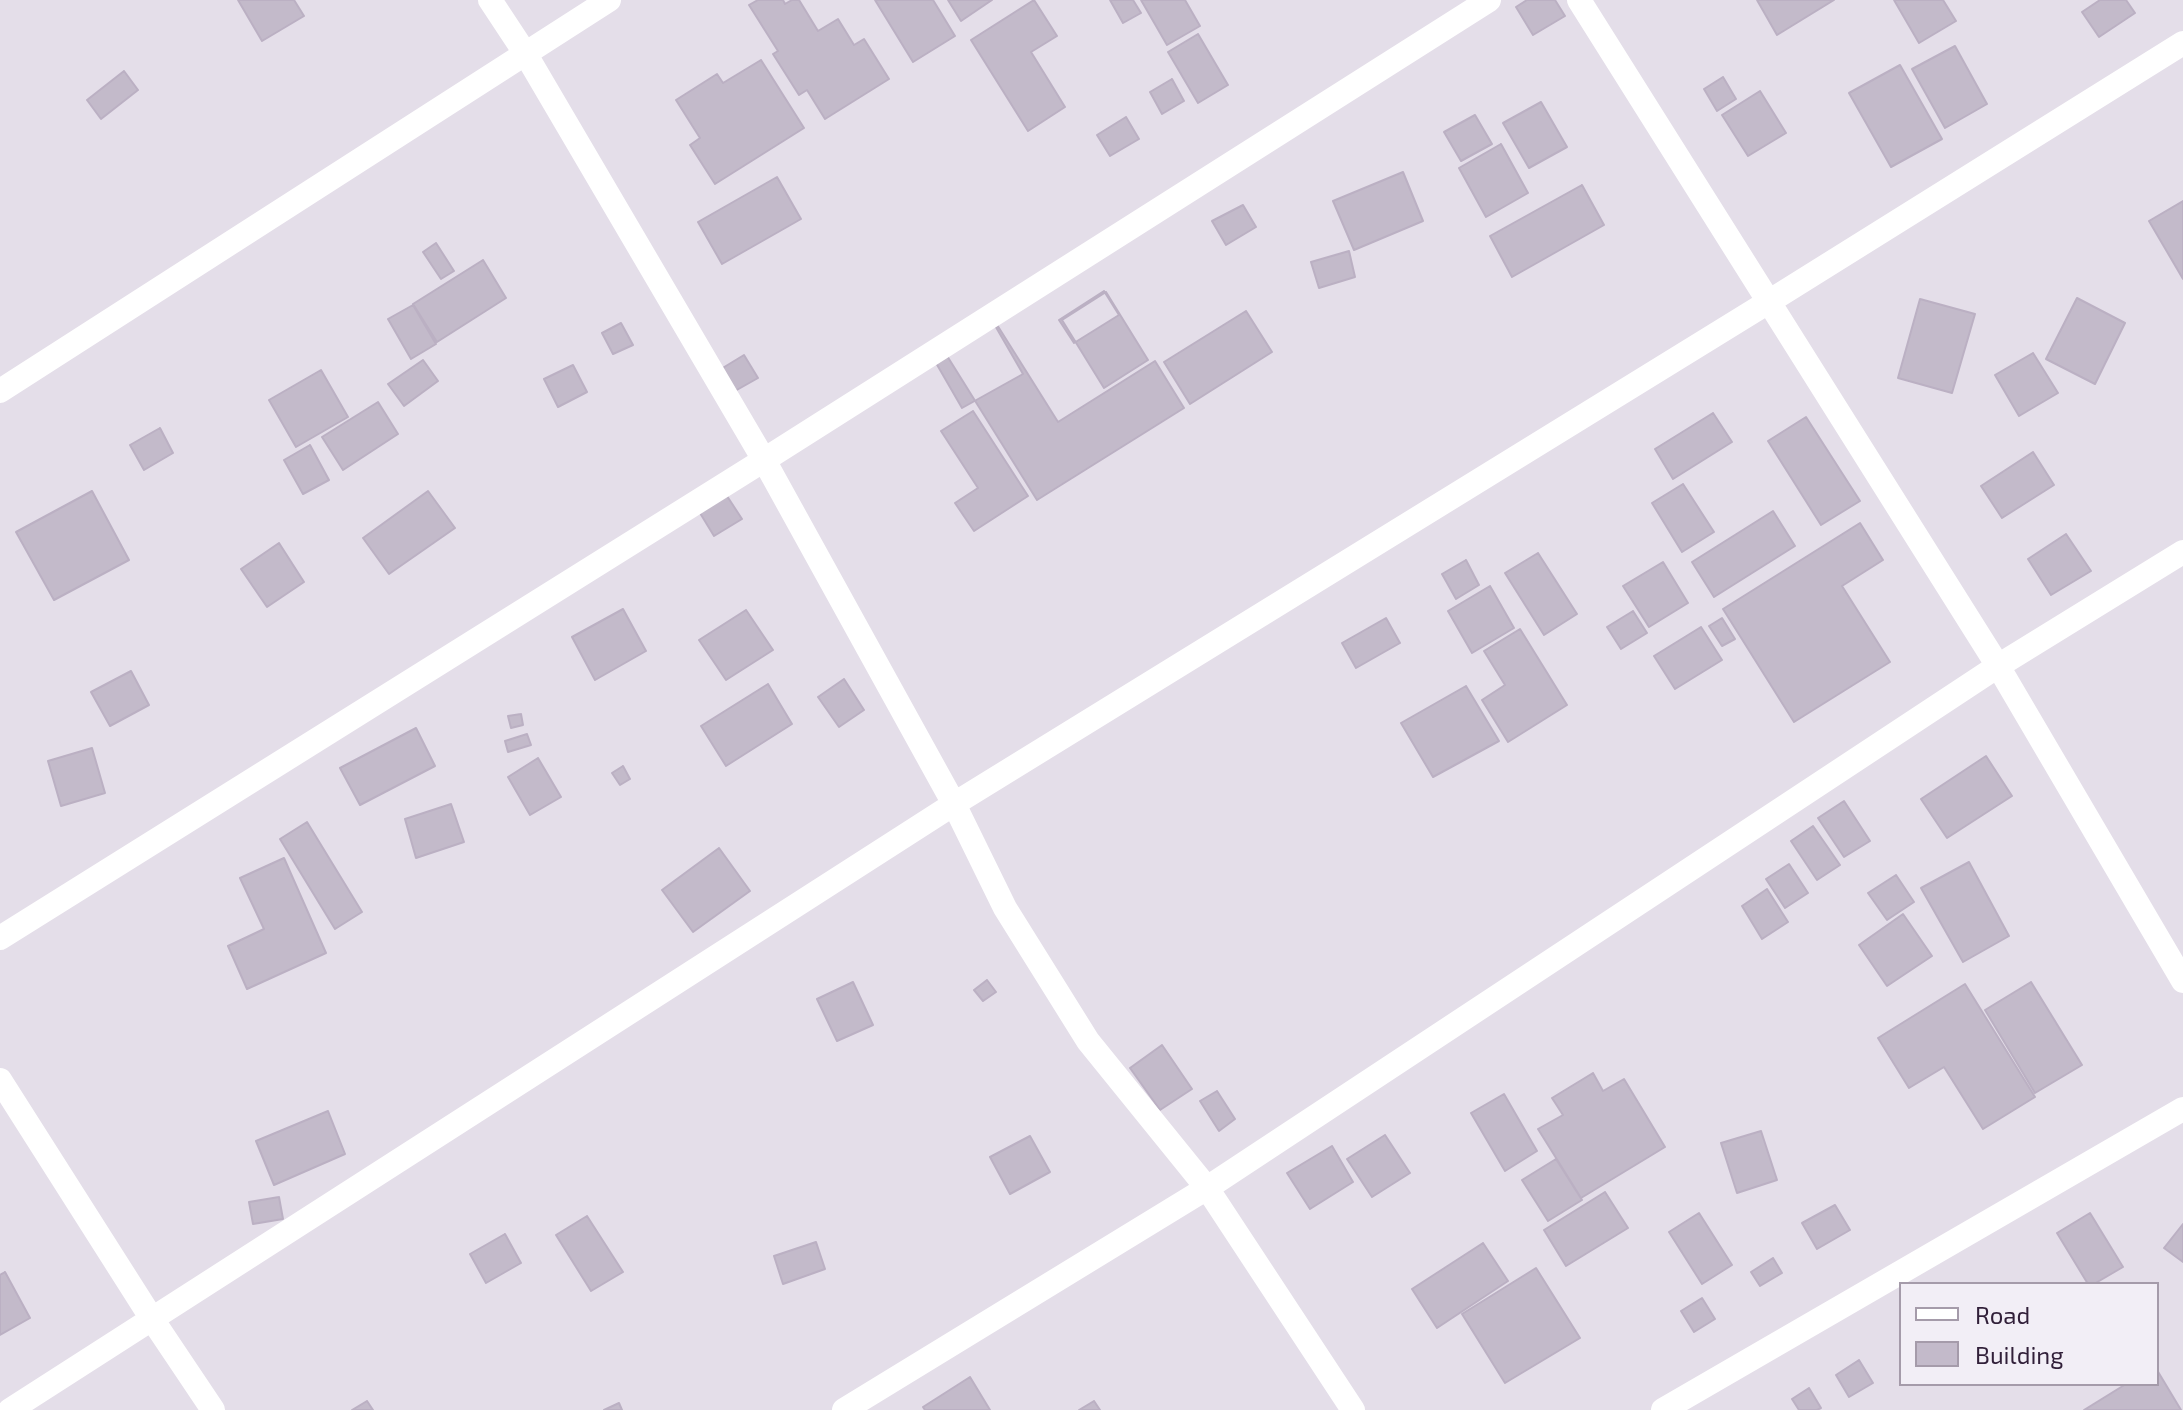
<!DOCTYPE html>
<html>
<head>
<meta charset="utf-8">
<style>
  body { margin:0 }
  #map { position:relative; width:2183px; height:1410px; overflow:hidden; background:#e4dee9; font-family:"Exo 2",sans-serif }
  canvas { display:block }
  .legend { position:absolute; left:1899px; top:1282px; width:260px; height:104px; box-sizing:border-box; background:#f2eef6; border:2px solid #a59baa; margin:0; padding:10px 14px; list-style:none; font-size:24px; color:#311f39 }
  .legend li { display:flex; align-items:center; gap:16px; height:40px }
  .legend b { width:40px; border:2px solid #a59baa }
</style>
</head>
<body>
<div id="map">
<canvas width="2183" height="1410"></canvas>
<ul class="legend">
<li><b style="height:10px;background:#fff"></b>Road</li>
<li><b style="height:22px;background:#c3baca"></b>Building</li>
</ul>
</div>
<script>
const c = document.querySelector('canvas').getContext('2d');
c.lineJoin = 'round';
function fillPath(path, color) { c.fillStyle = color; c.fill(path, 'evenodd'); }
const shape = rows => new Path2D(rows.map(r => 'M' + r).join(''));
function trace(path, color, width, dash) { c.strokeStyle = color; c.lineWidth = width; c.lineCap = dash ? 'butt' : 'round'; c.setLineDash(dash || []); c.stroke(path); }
const building = shape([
  [238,0,294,0,304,16,262,41,238,0],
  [758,0,783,0,785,4,792,0,799,0,818,31,838,19,854,45,864,39,889,79,825,119,807,90,799,95,773,54,778,51,749,5,758,0],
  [875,0,933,0,955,36,913,62,875,0],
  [948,0,992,0,961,21,948,0],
  [1034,0,1057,36,1031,52,1065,107,1028,131,971,40,1034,0],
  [1110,0,1133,0,1141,13,1123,23,1110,0],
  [1141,0,1185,0,1200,26,1167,45,1141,0],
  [1527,0,1555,0,1565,16,1533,35,1516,7,1527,0],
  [1757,0,1834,0,1777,35,1757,0],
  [1894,0,1943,0,1956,21,1919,43,1894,0],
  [2100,0,2126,0,2135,13,2099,37,2082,12,2100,0],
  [1198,34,1228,85,1198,103,1168,52,1198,34],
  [1955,46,1987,104,1945,128,1912,69,1955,46],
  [761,60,804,128,715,184,690,145,700,138,676,100,717,74,723,83,761,60],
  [1900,65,1942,139,1891,167,1849,93,1900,65],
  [124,71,138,90,101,119,87,100,124,71],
  [1723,77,1736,99,1717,111,1704,89,1723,77],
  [1172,79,1184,101,1162,114,1150,92,1172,79],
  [1760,91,1786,133,1748,156,1722,115,1760,91],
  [1541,102,1567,147,1529,168,1503,123,1541,102],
  [1475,115,1492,144,1461,161,1444,132,1475,115],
  [1126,117,1139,139,1110,156,1097,135,1126,117],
  [1501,144,1528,193,1486,217,1459,168,1501,144],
  [1403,172,1423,221,1354,250,1333,201,1403,172],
  [777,177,801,219,722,264,698,222,777,177],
  [1582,185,1604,225,1512,277,1490,236,1582,185],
  [2183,201,2183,279,2149,221,2183,201],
  [1243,205,1256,227,1226,245,1212,221,1243,205],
  [436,243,454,271,441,279,423,252,436,243],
  [1349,251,1355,277,1319,288,1311,262,1349,251],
  [483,260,506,298,437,342,413,304,483,260],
  [1104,291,1119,315,1074,343,1059,320,1104,291],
  [1106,292,1148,360,1104,388,1062,320,1106,292],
  [2077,298,2125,323,2095,384,2046,359,2077,298],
  [1920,299,1975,314,1952,393,1898,378,1920,299],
  [413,305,436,344,411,359,388,319,413,305],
  [1246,311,1272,352,1190,404,1164,362,1246,311],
  [994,320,1058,422,1155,361,1184,408,1037,500,944,351,994,320],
  [993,322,1023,374,962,408,932,356,993,322],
  [621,323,633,345,613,354,602,333,621,323],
  [2033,353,2058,393,2019,416,1995,375,2033,353],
  [744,355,758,378,735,391,721,369,744,355],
  [423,360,438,381,404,406,388,384,423,360],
  [573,365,587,392,558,407,544,379,573,365],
  [321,370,348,417,296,447,269,400,321,370],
  [378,402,398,434,343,470,322,437,378,402],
  [973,411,1028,496,974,531,955,503,978,488,941,431,973,411],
  [1713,413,1732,442,1673,479,1655,449,1713,413],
  [1806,417,1860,501,1821,525,1768,441,1806,417],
  [160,428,173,453,144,470,130,445,160,428],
  [310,445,329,480,303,494,284,460,310,445],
  [2033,452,2054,485,2002,518,1981,486,2033,452],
  [1683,484,1714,532,1682,552,1652,503,1683,484],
  [92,491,129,560,54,600,16,532,92,491],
  [428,491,455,528,389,574,363,538,428,491],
  [727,496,742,519,714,536,700,513,727,496],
  [1773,511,1795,546,1714,597,1692,562,1773,511],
  [1860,523,1883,560,1842,586,1890,662,1794,722,1723,609,1860,523],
  [2066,534,2091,571,2051,595,2028,559,2066,534],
  [279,543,304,582,267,607,241,569,279,543],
  [1538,553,1577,614,1544,635,1505,573,1538,553],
  [1466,560,1479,585,1456,599,1442,574,1466,560],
  [1663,562,1688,603,1649,627,1623,586,1663,562],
  [1490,586,1514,628,1472,653,1448,611,1490,586],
  [623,609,646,651,595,680,572,637,623,609],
  [746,610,773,650,726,680,699,640,746,610],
  [1633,611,1647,633,1621,649,1607,627,1633,611],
  [1386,618,1400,643,1356,668,1342,643,1386,618],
  [1722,618,1735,639,1722,646,1709,626,1722,618],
  [1701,627,1722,660,1675,689,1654,656,1701,627],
  [1520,629,1567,705,1508,742,1482,700,1505,685,1484,651,1520,629],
  [131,671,149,705,110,726,91,692,131,671],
  [844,679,864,710,839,727,818,697,844,679],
  [768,684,792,724,726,766,701,726,768,684],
  [1466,686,1499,741,1433,777,1401,723,1466,686],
  [521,714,523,725,511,728,508,716,521,714],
  [416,728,435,766,360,805,340,768,416,728],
  [527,734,531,745,508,752,505,741,527,734],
  [92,748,105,793,61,806,48,761,92,748],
  [1986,756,2012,796,1947,838,1921,799,1986,756],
  [538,758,561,797,530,815,508,777,538,758],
  [623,766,630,779,620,785,612,773,623,766],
  [1844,801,1870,841,1844,857,1818,818,1844,801],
  [451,804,464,842,416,858,405,819,451,804],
  [307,822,362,912,335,929,280,839,307,822],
  [1813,826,1840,865,1817,880,1791,841,1813,826],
  [719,848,750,891,693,932,662,890,719,848],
  [284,858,326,953,247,989,228,946,264,929,240,878,284,858],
  [1969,862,2009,936,1963,962,1921,888,1969,862],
  [1789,864,1808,893,1785,908,1766,879,1789,864],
  [1896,875,1914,902,1887,920,1868,893,1896,875],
  [1767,889,1788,922,1762,939,1742,906,1767,889],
  [1903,914,1932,956,1887,986,1859,945,1903,914],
  [987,980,996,992,983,1001,974,990,987,980],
  [853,982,873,1025,837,1041,817,999,853,982],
  [2031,982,2082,1065,2035,1093,1985,1010,2031,982],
  [1965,984,2035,1097,1983,1129,1944,1067,1909,1088,1878,1038,1965,984],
  [1162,1045,1192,1089,1160,1110,1130,1068,1162,1045],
  [1593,1073,1603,1091,1624,1079,1665,1147,1581,1198,1538,1129,1563,1115,1552,1098,1593,1073],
  [1217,1091,1235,1119,1219,1131,1200,1101,1217,1091],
  [1504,1094,1537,1151,1505,1171,1471,1113,1504,1094],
  [328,1111,345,1154,274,1185,256,1141,328,1111],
  [1761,1131,1777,1180,1737,1193,1721,1143,1761,1131],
  [1385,1135,1410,1173,1372,1197,1347,1159,1385,1135],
  [1030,1136,1050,1172,1010,1194,990,1157,1030,1136],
  [1332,1146,1353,1182,1310,1209,1287,1173,1332,1146],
  [1556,1159,1582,1200,1548,1221,1522,1180,1556,1159],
  [1605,1192,1628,1228,1566,1266,1544,1230,1605,1192],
  [279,1197,283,1219,253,1224,249,1202,279,1197],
  [1835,1205,1850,1230,1817,1249,1802,1223,1835,1205],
  [1699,1213,1732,1265,1702,1284,1669,1232,1699,1213],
  [2090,1213,2123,1267,2094,1284,2088,1284,2057,1233,2090,1213],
  [587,1216,623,1272,591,1291,556,1235,587,1216],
  [2183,1224,2183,1262,2164,1248,2183,1224],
  [505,1234,521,1263,486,1283,470,1254,505,1234],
  [816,1242,825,1269,783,1284,774,1256,816,1242],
  [1483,1243,1508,1281,1437,1328,1412,1289,1483,1243],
  [1773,1258,1782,1273,1760,1286,1751,1272,1773,1258],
  [1536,1268,1580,1338,1505,1383,1462,1314,1536,1268],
  [5,1272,30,1318,0,1335,0,1275,5,1272],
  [1702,1298,1715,1319,1694,1332,1681,1311,1702,1298],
  [1859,1360,1873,1383,1849,1397,1836,1375,1859,1360],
  [2157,1370,2181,1410,2084,1410,2126,1384,2157,1384,2157,1370],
  [970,1377,990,1410,925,1410,923,1407,970,1377],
  [1809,1388,1821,1408,1817,1410,1799,1410,1792,1399,1809,1388],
  [367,1401,373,1410,352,1410,367,1401],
  [1094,1401,1100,1410,1079,1410,1094,1401],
  [619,1403,622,1410,604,1410,619,1403]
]);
const minor = shape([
  [490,0,525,53,764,460,954,804,1005,908,1088,1041,1207,1188,1353,1410],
  [1579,0,1998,666,2183,981],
  [0,391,609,0],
  [0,938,764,460,1489,0],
  [0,1080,152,1319,213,1410],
  [10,1410,954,804,1770,301,2183,43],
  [844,1410,1207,1188,1998,666,2183,552],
  [1663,1410,2183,1109]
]);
fillPath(building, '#c3baca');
trace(building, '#bbb0c3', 2);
trace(minor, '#fff', 24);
</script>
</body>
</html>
